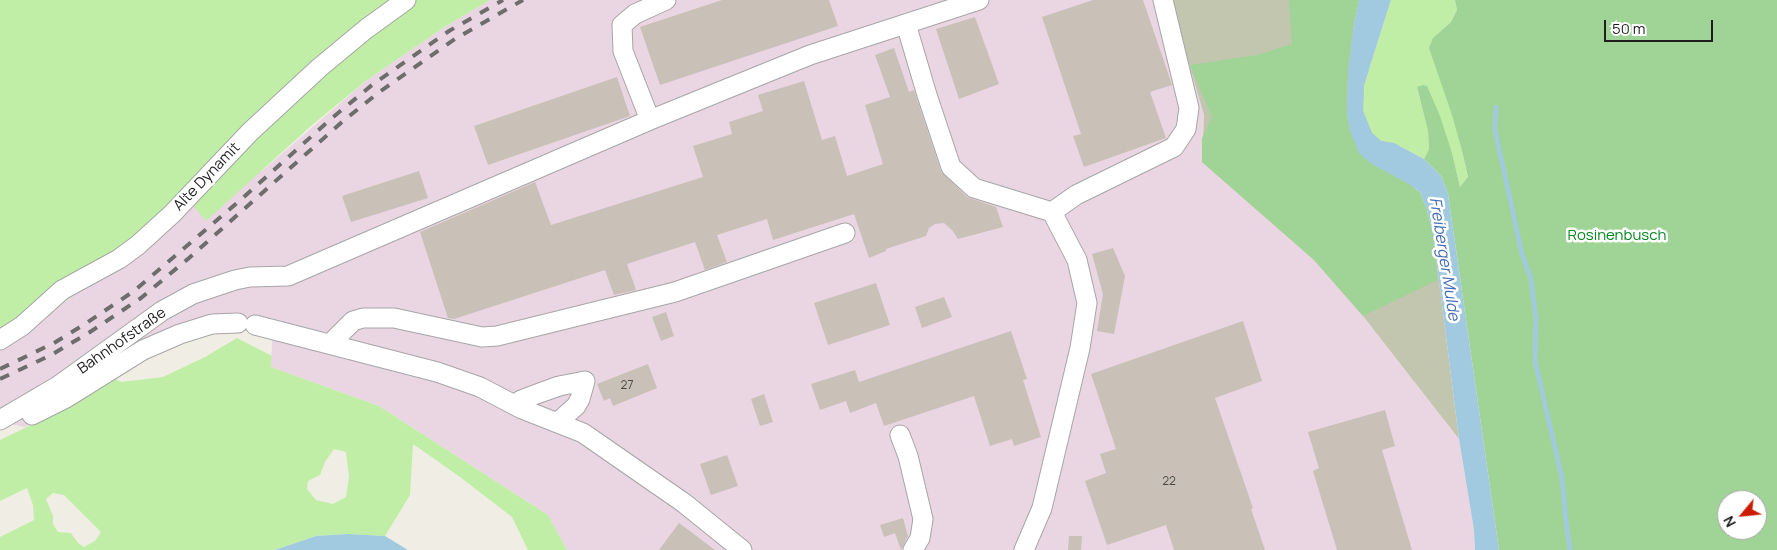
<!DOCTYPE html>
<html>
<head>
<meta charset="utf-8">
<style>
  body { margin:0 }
  #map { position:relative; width:1777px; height:550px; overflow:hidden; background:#f0eee4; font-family:Manrope,sans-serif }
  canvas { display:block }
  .north { position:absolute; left:1717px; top:490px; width:50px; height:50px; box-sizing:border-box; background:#fff; border:1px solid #a5a5a5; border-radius:50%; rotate:242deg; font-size:14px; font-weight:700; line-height:20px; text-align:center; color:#1f1f1f }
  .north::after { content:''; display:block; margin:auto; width:18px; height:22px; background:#cd1b00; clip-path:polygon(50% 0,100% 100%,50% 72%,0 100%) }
  .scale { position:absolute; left:1604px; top:20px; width:109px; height:22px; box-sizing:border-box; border:2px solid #1f1f1f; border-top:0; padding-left:6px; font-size:15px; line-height:18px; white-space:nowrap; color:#1f1f1f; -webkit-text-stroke:4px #fff; paint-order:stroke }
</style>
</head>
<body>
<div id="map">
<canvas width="1777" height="550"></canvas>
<div class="north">N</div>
<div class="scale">50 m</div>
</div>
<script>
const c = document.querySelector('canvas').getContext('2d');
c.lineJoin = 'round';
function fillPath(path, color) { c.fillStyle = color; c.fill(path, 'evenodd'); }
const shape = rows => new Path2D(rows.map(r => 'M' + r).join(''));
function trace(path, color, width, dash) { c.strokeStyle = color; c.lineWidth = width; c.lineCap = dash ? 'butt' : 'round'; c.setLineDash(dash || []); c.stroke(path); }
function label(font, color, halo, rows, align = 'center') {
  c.font = font + ' Manrope,sans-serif'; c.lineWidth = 5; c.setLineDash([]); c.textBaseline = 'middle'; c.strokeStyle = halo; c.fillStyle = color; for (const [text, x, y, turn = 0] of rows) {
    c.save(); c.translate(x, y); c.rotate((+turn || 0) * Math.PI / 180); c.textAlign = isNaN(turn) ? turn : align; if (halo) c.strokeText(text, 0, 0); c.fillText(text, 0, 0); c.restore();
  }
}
const industrial = shape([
  [490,0,1170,0,1204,115,1202,162,1314,260,1363,316,1459,439,1474,530,1475,550,567,550,548,515,379,406,271,367,273,318,227,318,183,328,77,403,25,427,0,422,0,343,23,331,93,282,216,181,262,171,367,80,446,26]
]);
const construction = shape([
  [1170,0,1359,0,1353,30,1433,234,1459,439,1363,316,1314,260,1202,162,1204,115]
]);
const grass = shape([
  [0,0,490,0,446,26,367,80,312,125,206,221,192,204,93,282,23,331,0,343],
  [1391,0,1455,0,1457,10,1451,22,1433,38,1462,151,1468,178,1460,187,1452,153,1417,88,1428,131,1429,149,1424,159,1394,143,1381,141,1372,133,1363,111,1364,85],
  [237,338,272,356,271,367,379,406,548,515,567,550,528,550,512,517,460,477,413,444,410,495,385,536,348,534,316,536,275,550,0,550,0,537,34,520,33,505,27,488,0,501,0,440,77,403,112,378,121,382,163,377,205,357],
  [334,449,346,452,349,477,346,497,333,504,316,500,307,489,308,481,320,475,325,462],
  [53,493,64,495,101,532,95,541,84,547,78,543,71,533,58,532,53,524,53,516,46,499]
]);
const forest = shape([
  [1289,0,1359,0,1353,30,1348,72,1347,113,1359,152,1372,164,1409,184,1420,192,1427,209,1433,234,1438,280,1363,316,1314,260,1202,162,1202,138,1212,117,1190,65,1257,55,1292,44],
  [1455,0,1777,0,1777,550,1499,550,1448,194,1441,176,1424,159,1429,149,1428,131,1417,87,1423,85,1427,86,1440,116,1452,153,1460,187,1468,177,1462,151,1452,115,1429,48,1433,38,1451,22,1457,10],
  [1727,500,1757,500,1757,530,1727,530]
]);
const water = shape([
  [1359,0,1391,0,1364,85,1363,111,1372,133,1381,141,1394,143,1424,159,1441,176,1448,194,1499,550,1475,550,1474,530,1459,439,1433,234,1427,209,1420,192,1409,184,1372,164,1359,153,1350,131,1347,113,1348,72,1353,30],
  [348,534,385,536,408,550,275,550,316,536]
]);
const stream = shape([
  [1496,107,1495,130,1522,254,1531,279,1536,319,1535,361,1562,478,1566,521,1570,550]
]);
const building = shape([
  [722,0,829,0,838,26,660,85,640,27],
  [1093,0,1143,0,1172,85,1150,92,1166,138,1084,167,1073,136,1081,134,1042,17],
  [975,17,999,84,959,99,936,29],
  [894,48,909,92,914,90,941,171,967,197,996,207,1003,227,958,239,952,230,944,223,935,224,929,228,926,236,886,249,886,251,869,258,854,214,773,240,767,219,717,235,727,262,705,270,695,242,627,264,636,290,614,295,605,270,454,319,448,318,420,232,535,182,551,225,703,177,693,146,732,134,729,122,763,111,758,95,804,81,822,140,835,136,847,176,883,164,865,105,890,97,875,55],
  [617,77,630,116,488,165,474,126],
  [419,171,428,198,351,222,342,196],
  [1113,248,1125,276,1114,334,1097,331,1103,294,1092,254],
  [876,283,890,325,828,345,814,303],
  [944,297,952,317,922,328,915,307],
  [666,312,674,336,661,341,652,317],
  [1243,321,1262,381,1215,398,1253,508,1251,509,1265,550,1174,550,1166,525,1107,545,1085,481,1106,473,1100,454,1116,449,1091,374],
  [1011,331,1027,379,1023,380,1041,437,1014,446,1012,439,990,446,974,396,884,426,876,403,850,413,846,401,820,410,811,384,855,370,859,382],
  [648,364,657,388,613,406,610,398,604,401,597,384],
  [764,394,773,422,760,426,751,399],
  [1385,410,1395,446,1382,450,1412,550,1337,550,1313,471,1319,468,1308,432],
  [727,455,738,486,711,495,700,464],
  [903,518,908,536,901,550,895,533,884,537,880,525],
  [679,523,715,550,659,550],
  [1069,536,1082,536,1081,550,1068,550]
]);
const minor = shape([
  [906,24,927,95,951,167,974,188,1052,212],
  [650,120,810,55,979,0],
  [255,325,437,372,480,387,522,409,583,433,684,503,742,550],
  [0,340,22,326,62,290,119,259,138,245,172,214,250,132,319,68,366,29,406,0],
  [334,345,335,339,353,321,363,318,394,318,482,337,497,336,675,292,845,233],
  [515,405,521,400,534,395,559,386,585,381,580,399,576,406,558,422],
  [32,415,66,398,143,350,180,334,212,324,238,323],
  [0,420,58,386,162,311,193,294,235,280,250,277,288,276,650,120,623,51,622,25,635,14,666,0],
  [900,435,908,456,923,519,920,538,913,550],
  [1024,550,1042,508,1080,348,1087,303,1077,260,1052,212,1076,195,1174,147,1186,129,1189,108,1163,0]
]);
const rail = shape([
  [0,369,54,343,85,324,134,291,237,203,332,118,372,85,449,31,503,0],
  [0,379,51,355,90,332,141,298,189,258,342,122,378,93,455,39,523,0]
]);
const numberNames = [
  ["27",627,386],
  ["22",1169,482]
];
const streetNames = [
  ["Alte Dynamit",207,177,-46],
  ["Bahnhofstraße",122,341,-35]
];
const parkNames = [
  ["Rosinenbusch",1617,236]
];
const waterNames = [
  ["Freiberger Mulde",1444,259,81]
];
fillPath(industrial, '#ead5e3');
fillPath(construction, '#c3c6af');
fillPath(grass, '#c0eea6');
fillPath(forest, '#a0d396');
fillPath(water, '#a1cae1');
trace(stream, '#a1cae1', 4.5);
fillPath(building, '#c9c1b7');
trace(minor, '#a6a6a6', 21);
trace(minor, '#fff', 19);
trace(rail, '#6d6d6d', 4, [10, 10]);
label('12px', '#4a4845', null, numberNames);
label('15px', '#1f1f1f', '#fff', streetNames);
label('15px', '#038620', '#fff', parkNames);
label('italic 16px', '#436db6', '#fff', waterNames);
</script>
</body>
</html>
